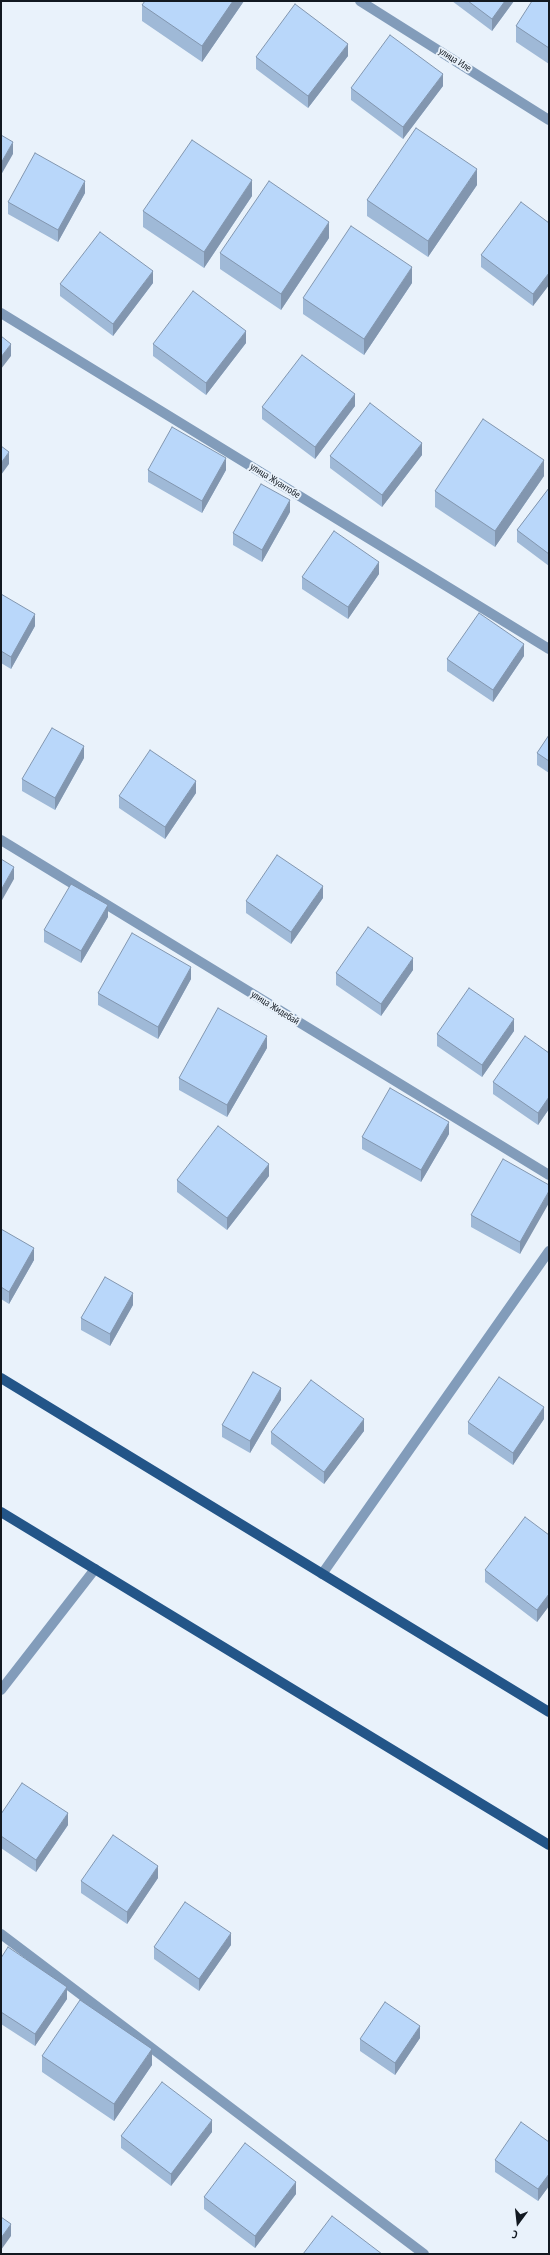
<!DOCTYPE html>
<html>
<head>
<meta charset="utf-8">
<style>
  body { margin:0 }
  #map { position:relative; width:550px; height:2255px; overflow:hidden; background:#e9f2fb; font-family:"PT Sans Narrow",sans-serif }
  canvas { display:block }
  .frame { position:absolute; inset:0; border:2px solid #121921; pointer-events:none }
  .north { position:absolute; left:498px; top:2203px; width:40px; height:40px; -webkit-text-stroke:3px #e9f2fb; paint-order:stroke; rotate:195deg; font-size:11px; font-weight:700; line-height:16px; text-align:center; color:#121921 }
  .north::after { content:''; display:block; margin:auto; width:14px; height:18px; background:#121921; clip-path:polygon(50% 0,100% 100%,50% 72%,0 100%) }
</style>
</head>
<body>
<div id="map">
<canvas width="550" height="2255"></canvas>
<div class="frame"></div>
<div class="north">С</div>
</div>
<script>
const c = document.querySelector('canvas').getContext('2d');
c.lineJoin = 'round';
const shape = rows => new Path2D(rows.map(r => 'M' + r).join(''));
function trace(path, color, width, dash) { c.strokeStyle = color; c.lineWidth = width; c.lineCap = dash ? 'butt' : 'round'; c.setLineDash(dash || []); c.stroke(path); }
function fillPath(path, color) { c.fillStyle = color; c.fill(path, 'evenodd'); }
function label(font, color, halo, rows, align = 'center') {
  c.font = font + ' "PT Sans Narrow",sans-serif'; c.lineWidth = 4; c.setLineDash([]); c.textBaseline = 'middle'; c.strokeStyle = halo; c.fillStyle = color; for (const [text, x, y, turn = 0] of rows) {
    c.save(); c.translate(x, y); c.rotate((+turn || 0) * Math.PI / 180); c.textAlign = isNaN(turn) ? turn : align; if (halo) c.strokeText(text, 0, 0); c.fillText(text, 0, 0); c.restore();
  }
}
const minor = shape([
  [360,1,549,120],
  [1,313,549,649],
  [1,840,549,1175],
  [322,1574,549,1251],
  [1,1690,95,1569],
  [1,1934,424,2254]
]);
const major = shape([
  [1,1378,549,1712],
  [1,1512,549,1845]
]);
const wall = shape([
  [145,1,244,1,202,62,142,21,142,5],
  [452,1,514,1,492,31],
  [549,1,549,64,516,42,516,26],
  [348,56,308,108,256,69,256,57],
  [443,86,403,139,351,100,351,88],
  [477,185,428,257,367,216,367,200],
  [85,193,58,242,8,214,8,202],
  [252,196,204,268,143,227,143,211],
  [549,223,549,285,533,306,481,267,481,255],
  [329,238,281,310,220,269,220,253],
  [153,283,113,336,60,296,60,284],
  [412,283,364,355,303,314,303,298],
  [246,343,206,395,153,356,153,344],
  [355,406,315,459,262,419,262,407],
  [422,455,382,507,330,468,330,456],
  [148,470,226,470,202,513,148,482],
  [544,476,495,547,435,507,435,491],
  [549,488,549,566,517,542,517,530],
  [290,512,262,562,233,545,233,533],
  [379,574,348,619,302,589,302,577],
  [1,594,35,626,11,669,1,663],
  [524,656,493,702,447,671,447,659],
  [549,735,549,773,537,765,537,753],
  [84,758,55,810,22,791,22,779],
  [196,793,165,839,119,808,119,796],
  [323,898,291,944,246,913,246,901],
  [108,917,81,963,44,942,44,930],
  [413,970,381,1016,336,985,336,973],
  [191,979,158,1039,98,1005,98,993],
  [514,1031,482,1077,437,1046,437,1034],
  [267,1048,227,1117,179,1090,179,1078],
  [549,1053,549,1109,538,1125,493,1094,493,1082],
  [449,1134,421,1182,362,1149,362,1137],
  [269,1176,227,1230,177,1192,177,1180],
  [549,1185,520,1254,471,1227,471,1215],
  [1,1229,34,1260,9,1304,1,1299],
  [133,1305,110,1346,81,1330,81,1318],
  [281,1400,250,1453,222,1437,222,1425],
  [544,1419,513,1465,468,1434,468,1422],
  [364,1431,324,1484,271,1444,271,1432],
  [549,1535,549,1606,537,1622,485,1582,485,1570],
  [1,1814,68,1825,36,1872,1,1848],
  [158,1878,127,1924,81,1893,81,1881],
  [231,1945,199,1991,154,1959,154,1947],
  [1,1958,67,1999,35,2046,1,2024],
  [420,2038,395,2075,360,2051,360,2039],
  [42,2056,152,2065,114,2121,42,2072],
  [212,2132,171,2186,121,2148,121,2136],
  [549,2142,549,2186,538,2201,495,2172,495,2160],
  [296,2194,255,2248,204,2209,204,2197]
]);
const shadedWall = shape([
  [233,1,244,1,202,62,202,46],
  [505,1,514,1,492,31,492,19],
  [348,44,348,56,308,108,308,96],
  [443,74,443,86,403,139,403,127],
  [13,142,13,154,1,175,1,163],
  [477,169,477,185,428,257,428,241],
  [252,180,252,196,204,268,204,252],
  [85,181,85,193,58,242,58,230],
  [329,222,329,238,281,310,281,294],
  [412,267,412,283,364,355,364,339],
  [153,271,153,283,113,336,113,324],
  [549,273,549,285,533,306,533,294],
  [246,331,246,343,206,395,206,383],
  [11,344,11,356,1,369,1,357],
  [355,394,355,406,315,459,315,447],
  [422,443,422,455,382,507,382,495],
  [9,452,9,464,1,475,1,463],
  [226,458,226,470,202,513,202,501],
  [544,460,544,476,495,547,495,531],
  [290,500,290,512,262,562,262,550],
  [379,562,379,574,348,619,348,607],
  [35,614,35,626,11,669,11,657],
  [524,644,524,656,493,702,493,690],
  [84,746,84,758,55,810,55,798],
  [196,781,196,793,165,839,165,827],
  [14,867,14,879,1,902,1,890],
  [323,886,323,898,291,944,291,932],
  [108,905,108,917,81,963,81,951],
  [413,958,413,970,381,1016,381,1004],
  [191,967,191,979,158,1039,158,1027],
  [514,1019,514,1031,482,1077,482,1065],
  [267,1036,267,1048,227,1117,227,1105],
  [549,1097,549,1109,538,1125,538,1113],
  [449,1122,449,1134,421,1182,421,1170],
  [269,1164,269,1176,227,1230,227,1218],
  [549,1191,549,1203,520,1254,520,1242],
  [34,1248,34,1260,9,1304,9,1292],
  [133,1293,133,1305,110,1346,110,1334],
  [281,1388,281,1400,250,1453,250,1441],
  [544,1407,544,1419,513,1465,513,1453],
  [364,1419,364,1431,324,1484,324,1472],
  [549,1594,549,1606,537,1622,537,1610],
  [68,1813,68,1825,36,1872,36,1860],
  [158,1866,158,1878,127,1924,127,1912],
  [231,1933,231,1945,199,1991,199,1979],
  [67,1987,67,1999,35,2046,35,2034],
  [420,2026,420,2038,395,2075,395,2063],
  [152,2049,152,2065,114,2121,114,2104],
  [212,2120,212,2132,171,2186,171,2174],
  [549,2174,549,2186,538,2201,538,2189],
  [296,2182,296,2194,255,2248,255,2236],
  [11,2224,11,2236,1,2250,1,2238]
]);
const building = shape([
  [145,1,233,1,202,46,142,5,145,1],
  [468,1,505,1,492,19,468,1],
  [532,1,549,1,549,48,516,26,532,1],
  [295,4,348,44,308,96,256,57,295,4],
  [390,35,443,74,403,127,351,88,390,35],
  [416,128,477,169,428,241,367,200,416,128],
  [1,135,13,142,1,163,1,135],
  [192,140,252,180,204,252,143,211,192,140],
  [35,153,85,181,58,230,8,202,35,153],
  [269,181,329,222,281,294,220,253,269,181],
  [521,202,549,223,549,273,533,294,481,255,521,202],
  [351,226,412,267,364,339,303,298,351,226],
  [100,232,153,271,113,324,60,284,100,232],
  [193,291,246,331,206,383,153,344,193,291],
  [1,336,11,344,1,357,1,336],
  [302,355,355,394,315,447,262,407,302,355],
  [370,403,422,443,382,495,330,456,370,403],
  [483,419,544,460,495,531,435,491,483,419],
  [172,427,226,458,202,501,148,470,172,427],
  [1,446,9,452,1,463,1,446],
  [261,484,290,500,262,550,233,533,261,484],
  [549,488,549,554,517,530,549,488],
  [334,531,379,562,348,607,302,577,334,531],
  [1,594,35,614,11,657,1,651,1,594],
  [479,613,524,644,493,690,447,659,479,613],
  [52,728,84,746,55,798,22,779,52,728],
  [549,735,549,761,537,753,549,735],
  [150,750,196,781,165,827,119,796,150,750],
  [277,855,323,886,291,932,246,901,277,855],
  [1,859,14,867,1,890,1,859],
  [71,884,108,905,81,951,44,930,71,884],
  [368,927,413,958,381,1004,336,973,368,927],
  [132,933,191,967,158,1027,98,993,132,933],
  [469,988,514,1019,482,1065,437,1034,469,988],
  [218,1008,267,1036,227,1105,179,1078,218,1008],
  [525,1036,549,1053,549,1097,538,1113,493,1082,525,1036],
  [390,1088,449,1122,421,1170,362,1137,390,1088],
  [218,1126,269,1164,227,1218,177,1180,218,1126],
  [503,1159,549,1185,549,1191,520,1242,471,1215,503,1159],
  [1,1229,34,1248,9,1292,1,1287,1,1229],
  [105,1277,133,1293,110,1334,81,1318,105,1277],
  [253,1372,281,1388,250,1441,222,1425,253,1372],
  [499,1377,544,1407,513,1453,468,1422,499,1377],
  [311,1380,364,1419,324,1472,271,1432,311,1380],
  [525,1517,549,1535,549,1594,537,1610,485,1570,525,1517],
  [22,1783,68,1813,36,1860,1,1836,1,1814,22,1783],
  [113,1835,158,1866,127,1912,81,1881,113,1835],
  [185,1902,231,1933,199,1979,154,1947,185,1902],
  [8,1947,67,1987,35,2034,1,2012,1,1958,8,1947],
  [80,2000,152,2049,114,2104,42,2056,80,2000],
  [385,2002,420,2026,395,2063,360,2039,385,2002],
  [162,2082,212,2120,171,2174,121,2136,162,2082],
  [521,2122,549,2142,549,2174,538,2189,495,2160,521,2122],
  [245,2143,296,2182,255,2236,204,2197,245,2143],
  [332,2216,382,2254,303,2254,332,2216],
  [1,2217,11,2224,1,2238,1,2217]
]);
const streetNames = [
  ["улица Иле",455,60,32],
  ["улица Жуантобе",275,481,32],
  ["улица Жидебай",275,1008,32]
];
trace(minor, '#829cba', 10);
trace(major, '#235588', 10);
fillPath(wall, '#9fb9d7');
fillPath(shadedWall, '#8296af');
fillPath(building, '#b9d7fa');
trace(building, '#8296af', 1);
label('10px', '#121921', '#e9f2fb', streetNames);
</script>
</body>
</html>
